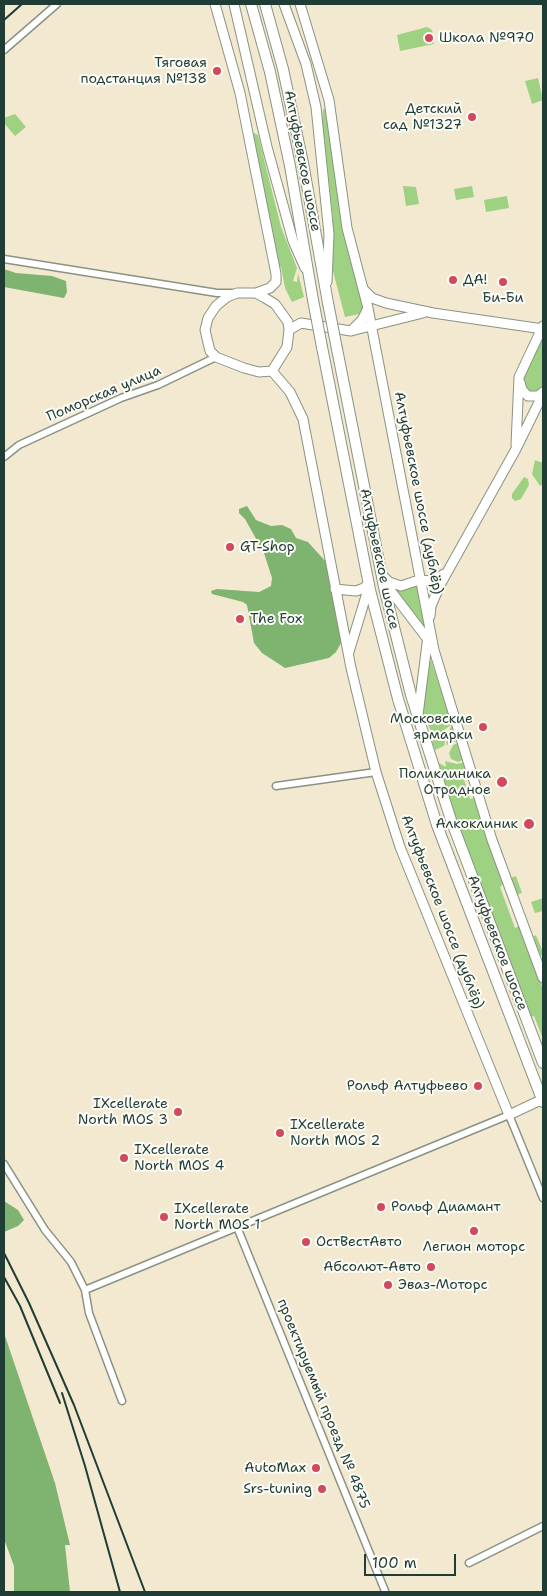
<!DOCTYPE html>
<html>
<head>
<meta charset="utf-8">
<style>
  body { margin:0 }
  #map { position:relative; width:547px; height:1596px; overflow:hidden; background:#f3e9d1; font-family:"Shantell Sans",sans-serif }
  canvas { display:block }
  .frame { position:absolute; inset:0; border:5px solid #1f3d34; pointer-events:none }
  .scale { position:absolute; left:364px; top:1554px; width:92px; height:22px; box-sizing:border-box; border:2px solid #1f3d34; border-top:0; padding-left:6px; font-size:15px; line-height:18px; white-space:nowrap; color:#1f3d34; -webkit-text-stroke:4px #fdfcf7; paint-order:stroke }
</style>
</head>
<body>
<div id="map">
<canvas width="547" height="1596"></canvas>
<div class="frame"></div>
<div class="scale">100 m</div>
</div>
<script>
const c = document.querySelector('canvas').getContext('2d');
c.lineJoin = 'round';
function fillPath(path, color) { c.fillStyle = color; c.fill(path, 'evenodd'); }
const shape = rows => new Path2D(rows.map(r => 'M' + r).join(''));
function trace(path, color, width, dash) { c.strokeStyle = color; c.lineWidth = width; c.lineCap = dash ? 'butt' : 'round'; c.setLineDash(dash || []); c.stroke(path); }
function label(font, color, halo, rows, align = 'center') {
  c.font = font + ' "Shantell Sans",sans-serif'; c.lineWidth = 4; c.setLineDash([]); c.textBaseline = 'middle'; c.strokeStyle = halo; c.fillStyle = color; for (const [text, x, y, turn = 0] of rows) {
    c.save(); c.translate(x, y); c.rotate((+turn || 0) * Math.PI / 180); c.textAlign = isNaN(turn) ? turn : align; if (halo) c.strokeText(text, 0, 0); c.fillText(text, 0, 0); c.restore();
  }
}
const green = shape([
  [427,27,432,30,434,44,400,51,397,35],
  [538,78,543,100,532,104,525,81],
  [323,109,326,110,328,117,346,239,364,307,359,314,345,317,333,271,333,218,322,120],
  [15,114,26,127,15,136,4,123,4,118],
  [254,133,258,135,281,227,297,268,293,281,297,282,298,273,304,297,292,302,285,288,281,267,278,268,253,135],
  [403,186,416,187,419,204,406,206],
  [472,186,474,197,456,200,454,189],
  [507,196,509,208,486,212,484,200],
  [541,342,543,343,543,387,539,393,528,393,522,381,524,372],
  [535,460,543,463,543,484,540,486,532,474],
  [524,477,528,479,529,485,521,499,515,501,512,498,512,494],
  [417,586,426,627,424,629,392,589,405,590],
  [431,660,452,724,434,738,426,720,423,721,421,716,429,662],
  [452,726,457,741,446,745,450,728],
  [447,730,444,746,435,750,432,741],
  [458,743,463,760,458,762,451,759,449,753,453,745],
  [445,761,457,764,464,762,465,768,461,770,470,799,474,798,503,884,500,887,515,928,519,926,543,989,543,1039,534,1016,529,1017,458,831,439,763,446,767],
  [516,876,522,893,516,895,510,878],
  [543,898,543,911,535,913,531,902],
  [536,935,543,952,543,956,539,954,532,937]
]);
const forest = shape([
  [4,269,16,273,52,276,66,281,67,292,64,298,4,287],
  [247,506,256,520,271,526,282,525,291,529,296,538,308,542,327,563,341,643,336,652,329,658,285,668,262,653,254,643,247,605,243,602,212,594,211,591,217,589,259,592,271,586,272,578,264,553,245,519,239,513,239,509],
  [4,1196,4,1201,18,1210,24,1220,18,1226,4,1232],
  [4,1333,55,1483,70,1545,65,1545,70,1592,14,1592,14,1566,4,1539]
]);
const street = shape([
  [4,50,57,4],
  [4,259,217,293,232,293],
  [4,457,19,445,121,398,158,385,216,357],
  [276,786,376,772],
  [4,1164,45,1230,71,1262,85,1290,89,1313,122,1401],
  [237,1227,385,1591],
  [85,1290,509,1115,543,1198],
  [469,1563,543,1526]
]);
const secondary = shape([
  [215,4,240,93,276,274,276,282,270,288,256,293],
  [234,4,267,147,293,241,305,268],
  [284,4,306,64,316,107,329,234,327,282],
  [300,4,329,100,347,228,368,308,434,650,492,840,543,978],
  [364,290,372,298,386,303,433,313,543,329],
  [237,293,256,293,265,298,275,304,288,322,289,330,287,347,272,371,259,372,244,368,216,357,210,351,205,330,208,318,216,306,227,297,237,293],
  [289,330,301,323,351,331,423,313],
  [351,331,362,320,368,308],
  [272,371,290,392,303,419,351,668,376,772,400,847,509,1115,543,1099],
  [520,382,522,390,528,396,538,396,543,392],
  [516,445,519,377,543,326],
  [384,577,389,582,401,586,419,580,433,581,444,574],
  [384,582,429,641],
  [335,589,356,591,364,588,369,583],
  [430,616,431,606,440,585,516,449,543,394],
  [349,652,369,586],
  [418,715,428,636]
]);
const primary = shape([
  [251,4,270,72,290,166,313,300],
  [265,4,283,69,303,163,328,303],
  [322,347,370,590,398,699,437,825,543,1102],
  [337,349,384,587,411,695,451,820,543,1063]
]);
const rail = shape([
  [4,20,22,4],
  [4,1253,29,1303,74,1405,145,1592],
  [4,1277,20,1306,60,1403],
  [62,1393,85,1466,120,1592]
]);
const primaryBridge = shape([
  [313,300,322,347],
  [328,303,337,349]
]);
const markers = [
  [429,38,5,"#d1495b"],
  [217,71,5,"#d1495b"],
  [472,117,5,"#d1495b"],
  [453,280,5,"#d1495b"],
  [503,282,5,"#d1495b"],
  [230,547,5,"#d1495b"],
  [240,619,5,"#d1495b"],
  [483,727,5,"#d1495b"],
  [502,782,6,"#d1495b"],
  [529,824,6,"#d1495b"],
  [478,1086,5,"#d1495b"],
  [178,1112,5,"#d1495b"],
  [280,1133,5,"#d1495b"],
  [124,1158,5,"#d1495b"],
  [381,1207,5,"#d1495b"],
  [164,1217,5,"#d1495b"],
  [474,1231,5,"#d1495b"],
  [306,1242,5,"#d1495b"],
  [431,1267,5,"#d1495b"],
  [388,1285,5,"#d1495b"],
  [316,1468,5,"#d1495b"],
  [322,1489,5,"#d1495b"]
];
const poiNames = [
  ["Школа №970",439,38],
  ["Тяговая",207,63,"right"],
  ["подстанция №138",207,79,"right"],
  ["Детский",462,109,"right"],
  ["сад №1327",462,125,"right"],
  ["ДА!",463,280],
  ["Би-Би",503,298,"center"],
  ["GT-Shop",240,547],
  ["The Fox",250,619],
  ["Московские",473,719,"right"],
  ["ярмарки",473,735,"right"],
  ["Поликлиника",491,774,"right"],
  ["Отрадное",491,790,"right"],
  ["Алкоклиник",518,824,"right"],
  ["Рольф Алтуфьево",468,1086,"right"],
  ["IXcellerate",168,1104,"right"],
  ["North MOS 3",168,1120,"right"],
  ["IXcellerate",290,1125],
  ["North MOS 2",290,1141],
  ["IXcellerate",134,1150],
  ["North MOS 4",134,1166],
  ["Рольф Диамант",391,1207],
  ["IXcellerate",174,1209],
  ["North MOS 1",174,1225],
  ["ОстВестАвто",316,1242],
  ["Легион моторс",474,1247,"center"],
  ["Абсолют-Авто",421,1267,"right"],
  ["Эваз-Моторс",398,1285],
  ["AutoMax",306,1468,"right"],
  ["Srs-tuning",312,1489,"right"]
];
const streetNames = [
  ["Алтуфьевское шоссе",302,161,79],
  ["Поморская улица",104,394,-23],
  ["Алтуфьевское шоссе (дублёр)",418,493,79],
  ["Алтуфьевское шоссе",379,559,78],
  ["Алтуфьевское шоссе (дублёр)",442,912,69],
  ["Алтуфьевское шоссе",497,943,69],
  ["проектируемый проезд № 4875",323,1404,68]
];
fillPath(green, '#9ed282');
fillPath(forest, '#7eb470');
trace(street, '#899382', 9);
trace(secondary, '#899382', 11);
trace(primary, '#899382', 12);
trace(street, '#fff', 6);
trace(secondary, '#fff', 9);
trace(primary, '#fff', 10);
trace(rail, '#1f3d34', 2);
trace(primaryBridge, '#899382', 12, []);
trace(primaryBridge, '#fff', 10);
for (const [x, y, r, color] of markers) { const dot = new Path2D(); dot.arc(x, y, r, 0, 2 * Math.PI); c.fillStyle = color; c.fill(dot); trace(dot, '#fdfcf7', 2); }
label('14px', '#1f3d34', '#fdfcf7', poiNames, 'left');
label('14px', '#1f3d34', '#fdfcf7', streetNames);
</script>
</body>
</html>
